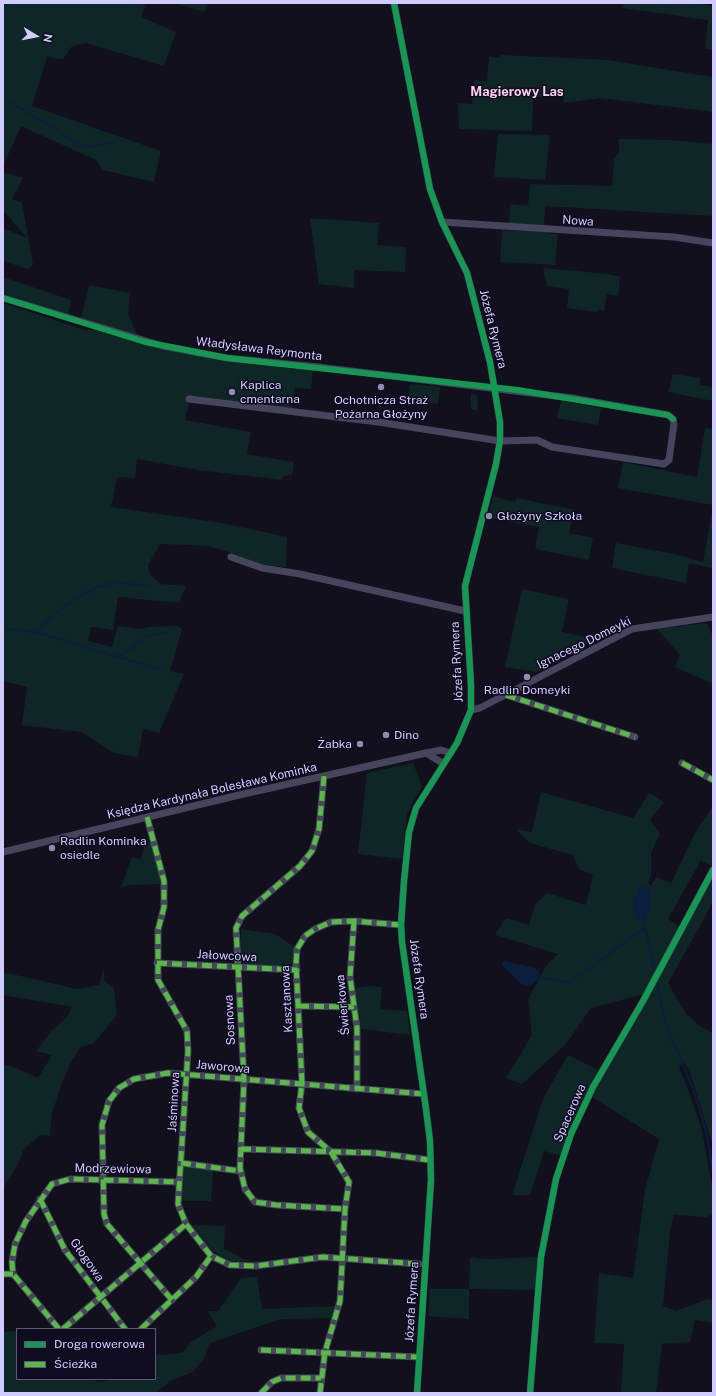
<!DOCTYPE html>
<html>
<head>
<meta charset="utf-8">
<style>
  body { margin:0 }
  #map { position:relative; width:716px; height:1396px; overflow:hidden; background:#12101c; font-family:"Public Sans",sans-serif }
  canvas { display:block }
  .frame { position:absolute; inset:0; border:4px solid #d1cbff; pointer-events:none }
  .legend { position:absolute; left:16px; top:1328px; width:140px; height:52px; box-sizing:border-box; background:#0f0c20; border:1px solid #5d5879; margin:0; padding:5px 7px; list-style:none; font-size:12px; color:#d1cbff }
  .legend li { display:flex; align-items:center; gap:8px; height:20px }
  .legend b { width:20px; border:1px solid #5d5879 }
  .north { position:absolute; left:16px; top:16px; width:40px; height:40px; -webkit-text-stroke:3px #0f0c20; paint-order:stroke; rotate:100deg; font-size:11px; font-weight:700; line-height:16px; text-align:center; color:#d1cbff }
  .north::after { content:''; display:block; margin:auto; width:14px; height:18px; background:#d1cbff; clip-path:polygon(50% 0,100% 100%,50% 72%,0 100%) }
</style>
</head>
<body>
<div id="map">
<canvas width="716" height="1396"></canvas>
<div class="frame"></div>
<ul class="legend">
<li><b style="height:5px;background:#139951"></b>Droga rowerowa</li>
<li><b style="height:5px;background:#58b947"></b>Ścieżka</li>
</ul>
<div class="north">N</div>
</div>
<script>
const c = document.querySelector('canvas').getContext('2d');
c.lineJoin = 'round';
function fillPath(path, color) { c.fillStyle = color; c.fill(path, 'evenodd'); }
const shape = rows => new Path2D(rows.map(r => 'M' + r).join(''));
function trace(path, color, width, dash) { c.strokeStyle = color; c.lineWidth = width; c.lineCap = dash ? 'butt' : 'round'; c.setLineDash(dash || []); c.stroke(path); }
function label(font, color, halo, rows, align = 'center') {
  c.font = font + ' "Public Sans",sans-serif'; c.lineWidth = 3; c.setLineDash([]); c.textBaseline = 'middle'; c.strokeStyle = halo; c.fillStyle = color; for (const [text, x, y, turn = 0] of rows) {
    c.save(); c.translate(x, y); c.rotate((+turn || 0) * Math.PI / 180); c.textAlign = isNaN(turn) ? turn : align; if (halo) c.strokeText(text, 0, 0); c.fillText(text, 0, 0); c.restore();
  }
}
const green = shape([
  [3,3,146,3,141,17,176,32,164,66,86,43,71,47,63,59,47,57,32,106,161,151,154,182,103,170,96,160,21,126,3,166],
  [174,3,209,3,205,12],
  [624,3,694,3,713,6,713,50,705,49,708,20,623,8],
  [501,55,608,60,713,77,713,112,600,98,564,103,563,97,533,97,532,131,459,129,458,103,472,104,474,80,487,81,489,56,500,58],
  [498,134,550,135,545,180,494,177],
  [619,139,669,140,713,144,713,216,545,206,544,227,509,225,510,204,528,206,530,184,612,186,614,159,619,152],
  [3,172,23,178,12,199,22,203,33,265,28,269,3,261,3,228,27,238,3,210],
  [310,218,379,223,377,245,406,247,405,272,354,270,354,288,319,284],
  [502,230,548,232,549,234,558,234,555,265,500,262],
  [543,268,608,274,620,277,618,296,607,294,604,311,599,309,598,312,567,308,569,289,547,286],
  [3,277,71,300,68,316,3,296],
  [89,285,130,293,128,313,137,335,81,318],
  [3,303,84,330,95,330,151,346,225,361,313,369,311,389,295,388,292,410,189,402,185,420,251,432,247,454,294,462,292,475,283,476,282,480,198,470,137,459,135,478,117,477,111,507,222,523,287,537,286,567,259,564,228,552,208,546,161,544,148,564,150,574,160,584,186,586,179,603,118,597,113,630,91,627,88,641,112,647,118,626,140,629,150,627,177,626,182,629,170,671,184,674,159,733,143,729,138,757,114,753,81,732,22,725,27,687,3,681],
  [673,374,701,378,699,385,713,387,713,401,668,392],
  [410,384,440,387,438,404,408,400],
  [471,394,477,395,478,411,471,409],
  [561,401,601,408,598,425,557,418],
  [705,428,713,429,713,505,618,488,623,462,697,477],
  [494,494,495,497,515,502,517,498,574,510,569,533,593,538,589,560,535,549,539,527,488,518],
  [713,508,713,568,689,563,686,583,612,568,616,543,679,555,703,562],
  [522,589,569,599,562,632,596,639,536,672,505,667],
  [706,623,713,636,713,684,675,667,680,655,657,629],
  [413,763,422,786,407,814,402,859,358,854,367,773],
  [541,792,633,818,649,793,664,802,650,820,660,834,651,853,651,876,648,883,651,886,656,877,671,883,696,831,713,806,713,864,711,866,701,860,668,919,679,926,644,994,591,1008,566,1044,522,1084,506,1078,532,1035,528,999,546,966,558,954,495,935,506,918,529,925,535,905,547,893,586,905,593,875,579,869,573,855,530,843,516,829,532,832],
  [145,843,151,843,160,876,160,884,129,885,121,887,132,857,141,859],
  [713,874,713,902,668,983,686,1014,700,1026,713,1033,713,1146,690,1073,683,1061,679,1069,687,1086,702,1130,713,1191,713,1214,707,1217,674,1215,670,1231,663,1306,676,1311,708,1299,713,1300,713,1323,695,1320,690,1342,662,1344,656,1393,621,1393,624,1344,594,1343,599,1273,633,1278,645,1190,659,1139,592,1097],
  [241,929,275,934,295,947,294,960,288,966,245,964,242,962,240,953],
  [104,968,104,981,114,988,117,1015,93,1044,81,1047,71,1062,62,1083,52,1113,50,1136,40,1135,23,1150,20,1160,3,1189,3,1065,11,1066,38,1078,52,1055,36,1051,52,1030,66,1018,73,1007,3,995,3,972,77,989,99,985],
  [369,986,382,987,380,1009,407,1011,410,1035,361,1029,355,988],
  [568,1055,598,1070,579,1107,562,1156,544,1151,530,1195,512,1195,543,1099],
  [184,1166,213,1170,211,1201,182,1201],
  [192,1225,225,1226,224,1249,246,1260,266,1262,231,1261,220,1256,211,1249],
  [470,1257,488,1259,539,1257,535,1290,469,1289,469,1319,428,1316,430,1289,469,1289],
  [257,1277,262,1309,335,1306,332,1318,281,1319,210,1343,204,1358,193,1372,170,1381,156,1393,3,1393,3,1332,17,1331,17,1379,89,1379,101,1382,114,1379,155,1379,155,1357,157,1355,182,1353,190,1343,217,1326,207,1311,218,1311,241,1278]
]);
const water = shape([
  [647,886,651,896,651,903,644,921,639,920,635,918,633,906,635,898,640,888],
  [504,961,535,968,540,973,538,980,530,986,521,984,502,965]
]);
const stream = shape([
  [3,15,6,3],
  [3,98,57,130,76,144,88,147,115,142],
  [3,629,35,632,162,670],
  [35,632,66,605,93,589,114,582,151,586],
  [113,657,120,656,132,648,146,636,166,632],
  [644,921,655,974],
  [539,977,569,983,645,928],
  [657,980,664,1019,693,1089,701,1114,707,1135,713,1172]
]);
const minor = shape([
  [394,3,430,189,442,222,467,273,490,362,500,422,500,441,496,464,465,586,471,685,471,710,457,743,416,808,409,832,404,881,401,925,402,942,426,1109,430,1141,431,1180,417,1393],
  [442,222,674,237,713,243],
  [3,298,163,346,227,358,318,367,572,398,668,415,673,419,674,424,669,460,664,464,552,447,537,440,500,441,378,422,189,399],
  [231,557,262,568,300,574,465,611],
  [506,695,635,737],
  [471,710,480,708,632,629,713,617],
  [426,753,444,764],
  [682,763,713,780],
  [324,776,319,829,312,851,300,866,242,916,236,928,244,1080,240,1168,245,1189,255,1202,276,1205,345,1209],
  [147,817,164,881,164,907,158,930,158,980,187,1031,188,1051,178,1204,186,1224,211,1256,230,1265,256,1266,323,1257,419,1264],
  [3,852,235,796,426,753,441,750,451,753],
  [354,921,350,977,357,1028,357,1089],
  [157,963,297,970],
  [299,1006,354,1007],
  [241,1149,376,1153,430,1160],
  [181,1163,240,1171],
  [40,1199,65,1250,125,1329],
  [3,1274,13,1274],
  [172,1300,107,1224,104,1214,102,1125,109,1101,119,1088,134,1079,168,1073,424,1094],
  [59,1329,13,1274,12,1262,15,1244,26,1221,52,1184,70,1179,179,1182],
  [63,1329,186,1224],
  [141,1329,196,1277,211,1256],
  [261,1350,419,1357],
  [261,1393,272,1382,281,1378,321,1378],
  [320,1393,325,1352,340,1301,345,1209,349,1182,331,1152,308,1132,299,1108,302,1083,296,964,297,949,305,936,315,929,331,922,354,921,401,925],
  [530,1393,541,1257,556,1179,571,1134,593,1087,643,1001,713,870]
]);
const quiet = shape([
  [506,695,635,737],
  [682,763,713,780],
  [324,776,319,829,312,851,300,866,242,916,236,928,244,1080,240,1168,245,1189,255,1202,276,1205,345,1209],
  [147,817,164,881,164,907,158,930,158,980,187,1031,188,1051,178,1204,186,1224,211,1256,230,1265,256,1266,323,1257,419,1264],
  [354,921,350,977,357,1028,357,1089],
  [157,963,297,970],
  [299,1006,354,1007],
  [241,1149,376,1153,430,1160],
  [181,1163,240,1171],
  [40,1199,65,1250,125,1329],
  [3,1274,13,1274],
  [172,1300,107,1224,104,1214,102,1125,109,1101,119,1088,134,1079,168,1073,424,1094],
  [59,1329,13,1274,12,1262,15,1244,26,1221,52,1184,70,1179,179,1182],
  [63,1329,186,1224],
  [141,1329,196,1277,211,1256],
  [261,1350,419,1357],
  [261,1393,272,1382,281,1378,321,1378],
  [320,1393,325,1352,340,1301,345,1209,349,1182,331,1152,308,1132,299,1108,302,1083,296,964,297,949,305,936,315,929,331,922,354,921,401,925]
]);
const cycleway = shape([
  [394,3,430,189,442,222,467,273,490,362,500,422,500,441,496,464,465,586,471,685,471,710,457,743,416,808,409,832,404,881,401,925,402,942,426,1109,430,1141,431,1180,417,1393],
  [3,298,145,342,227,358,518,390,668,415,673,419],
  [530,1393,541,1257,556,1179,571,1134,593,1087,643,1001,713,870]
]);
const markers = [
  [381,387,4,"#8e8ab0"],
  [232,392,4,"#8e8ab0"],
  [489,516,4,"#8e8ab0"],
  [527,677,4,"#8e8ab0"],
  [386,735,4,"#8e8ab0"],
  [360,744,4,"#8e8ab0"],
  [52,848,4,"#8e8ab0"]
];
const streetNames = [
  ["Nowa",578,221,4],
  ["Józefa Rymera",493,329,76],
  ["Władysława Reymonta",259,349,7],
  ["Ignacego Domeyki",584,643,-26],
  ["Józefa Rymera",457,662,-93],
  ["Księdza Kardynała Bolesława Kominka",212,791,-13],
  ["Jałowcowa",227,956,3],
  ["Józefa Rymera",419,979,82],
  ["Kasztanowa",287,999,-93],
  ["Świerkowa",343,1005,-95],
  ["Sosnowa",230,1020,-93],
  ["Jaworowa",223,1067,5],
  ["Jaśminowa",174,1102,-87],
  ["Spacerowa",570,1113,-66],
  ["Modrzewiowa",113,1169,1],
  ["Głogowa",87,1260,55],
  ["Józefa Rymera",412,1302,-86]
];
const poiNames = [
  ["Kaplica",240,385],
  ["cmentarna",240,399],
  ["Ochotnicza Straż",381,400,"center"],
  ["Pożarna Głożyny",381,414,"center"],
  ["Głożyny Szkoła",497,516],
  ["Radlin Domeyki",527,690,"center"],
  ["Dino",394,735],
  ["Żabka",352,744,"right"],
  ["Radlin Kominka",60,841],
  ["osiedle",60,855]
];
const neighbourhoodNames = [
  ["Magierowy Las",517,92]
];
fillPath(green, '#0f2627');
fillPath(water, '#0b1e3e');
trace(stream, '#0b1e3e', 2);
trace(minor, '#46455d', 7);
trace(quiet, '#58b947', 5, [10, 5]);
trace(cycleway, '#139951', 6);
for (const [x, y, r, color] of markers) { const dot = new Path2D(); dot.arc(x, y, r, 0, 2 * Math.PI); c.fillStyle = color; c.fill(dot); trace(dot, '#0f0c20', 1.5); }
label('12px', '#d1cbff', '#0f0c20', streetNames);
label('12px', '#d1cbff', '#0f0c20', poiNames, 'left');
label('bold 13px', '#ffcded', '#0f0c20', neighbourhoodNames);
</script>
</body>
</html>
